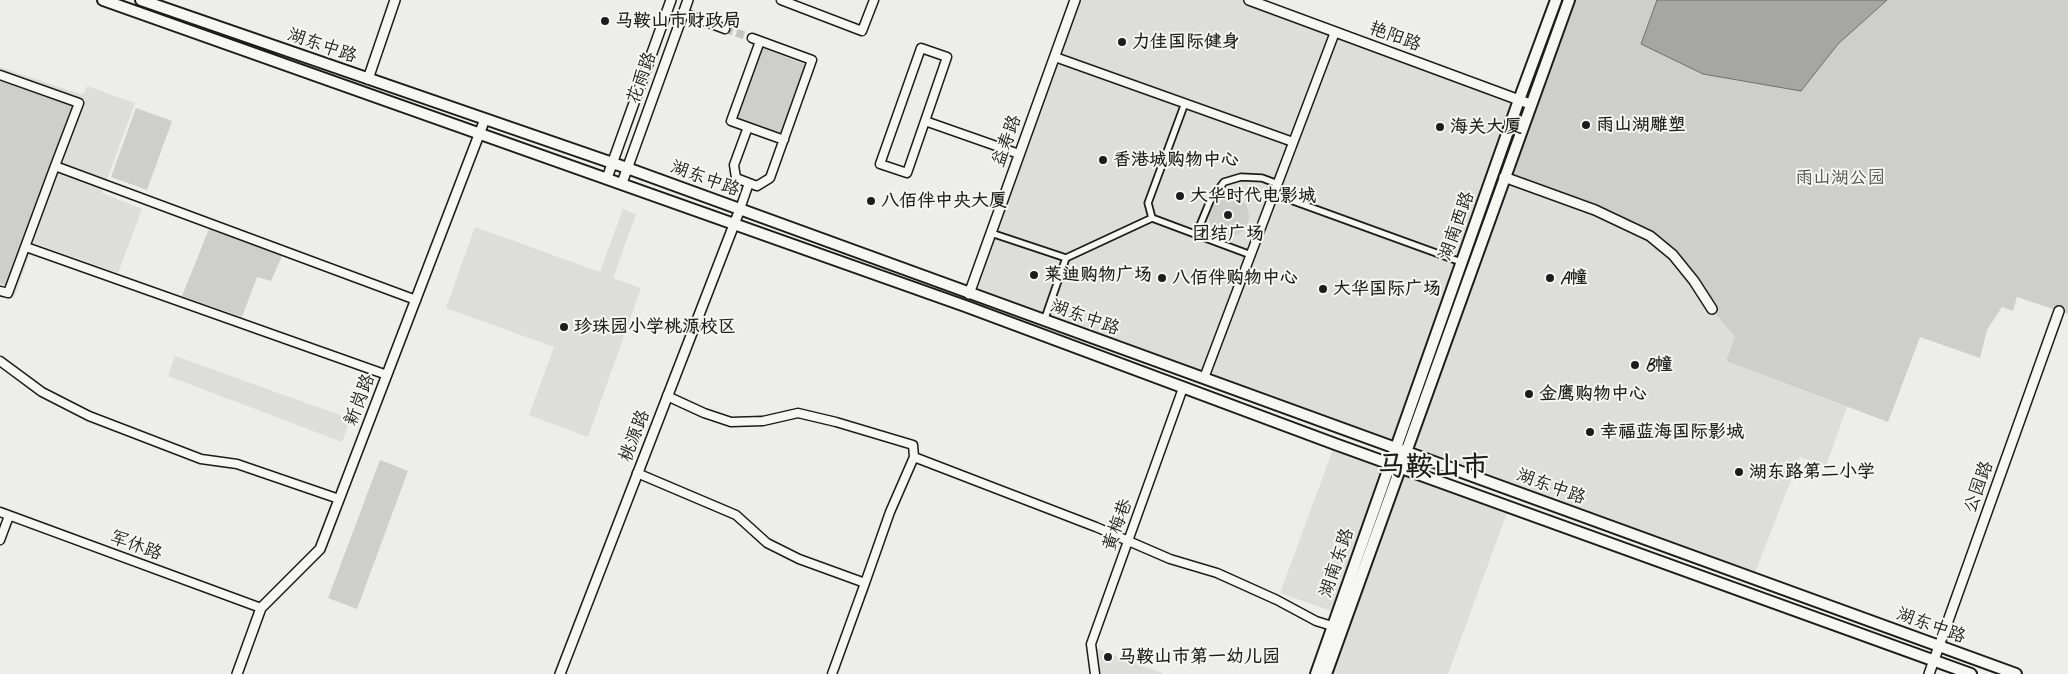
<!DOCTYPE html>
<html>
<head>
<meta charset="utf-8">
<style>
  body { margin:0 }
  canvas { display:block; background:#edede9 }
</style>
</head>
<body>
<canvas width="2068" height="674"></canvas>
<script>
const c = document.querySelector('canvas').getContext('2d');
c.lineJoin = 'round';
function fillPath(path, color) { c.fillStyle = color; c.fill(path, 'evenodd'); }
const shape = rows => new Path2D(rows.map(r => 'M' + r).join(''));
function trace(path, color, width, dash) { c.strokeStyle = color; c.lineWidth = width; c.lineCap = dash ? 'butt' : 'round'; c.setLineDash(dash || []); c.stroke(path); }
function label(font, color, halo, rows, align = 'center') {
  c.font = font + ' Caveat,"LXGW WenKai TC",sans-serif'; c.lineWidth = 4; c.setLineDash([]); c.textBaseline = 'middle'; c.strokeStyle = halo; c.fillStyle = color; for (const [text, x, y, turn = 0] of rows) {
    c.save(); c.translate(x, y); c.rotate((+turn || 0) * Math.PI / 180); c.textAlign = isNaN(turn) ? turn : align; if (halo) c.strokeText(text, 0, 0); c.fillText(text, 0, 0); c.restore();
  }
}
const built = shape([
  [1075,0,1250,0,1519,100,1395,447,969,294],
  [0,67,83,95,87,86,135,103,102,193,142,209,118,273,34,243,14,298,0,293],
  [1504,177,1650,236,1694,281,1712,309,1735,337,1726,361,1847,407,1826,466,1800,457,1753,578,1406,448],
  [623,209,636,214,613,278,641,288,588,437,529,415,554,347,446,308,475,227,600,272],
  [175,356,351,419,342,442,168,376],
  [1335,444,1389,463,1337,613,1280,593],
  [1400,467,1509,507,1448,674,1326,674],
  [1093,647,1164,674,1097,674]
]);
const green = shape([
  [1569,0,2068,0,2068,314,2017,297,2013,311,2002,307,1987,330,1980,358,1920,337,1888,422,1726,361,1735,337,1712,309,1694,281,1650,236,1504,177],
  [762,48,807,65,782,134,736,119],
  [0,78,73,104,7,286,0,283],
  [136,108,172,121,147,190,111,177],
  '1209 216a20 20 0 1 1 40 0a20 20 0 1 1-40 0Z',
  [209,229,282,256,271,281,257,277,242,317,182,296],
  [380,460,408,471,357,609,328,598]
]);
const water = shape([
  [1657,0,1887,0,1838,44,1801,91,1703,74,1641,44,1657,0]
]);
const minorTunnel = shape([
  [725,29,752,38]
]);
const pedestrian = shape([
  [1274,194,1461,262],
  [1152,218,1148,203,1185,103],
  [991,233,1066,258],
  [1196,235,1210,201,1224,182,1241,177,1262,178,1278,184],
  [1044,321,1066,258,1152,218,1251,255]
]);
const minor = shape([
  [781,0,862,31,874,0],
  [683,13,725,29],
  [760,41,731,121,784,140],
  [1055,57,1293,142],
  [0,75,79,103,55,166,416,300],
  [925,121,907,173,880,164,921,48,947,57,925,121,1019,154],
  [748,127,734,165,736,178,749,183],
  [740,209,749,183,757,186,770,178,812,60,752,38],
  [26,247,387,375],
  [0,291,8,293,55,166],
  [0,361,42,392,89,416,201,459,237,464,339,499],
  [1204,378,1335,32],
  [667,396,704,413,731,422,763,421,798,413,836,422,913,445,914,457],
  [637,473,736,515,767,543,799,559,865,583,890,512,914,457,1096,527,1170,559,1217,573,1277,600,1316,621,1332,626],
  [0,512,261,608],
  [0,540,9,516],
  [832,674,865,583],
  [1095,674,1091,644,1183,388]
]);
const tertiary = shape([
  [1249,0,1530,104],
  [368,79,395,0],
  [1504,177,1595,210,1650,236,1673,255,1694,281,1712,309],
  [607,178,671,0],
  [622,183,688,0],
  [969,294,1075,0],
  [237,674,261,608,320,549,485,119],
  [560,674,740,209],
  [1929,674,2059,311]
]);
const secondary = shape([
  [103,0,965,306,1335,444,1971,674],
  [141,0,627,168,2016,674],
  [1316,674,1519,100,1556,0],
  [1326,674,1569,0]
]);
const markers = [
  [605,21,5,"#1c1c1c"],
  [1122,42,5,"#1c1c1c"],
  [1586,125,5,"#1c1c1c"],
  [1440,127,5,"#1c1c1c"],
  [1103,160,5,"#1c1c1c"],
  [1180,196,5,"#1c1c1c"],
  [871,201,5,"#1c1c1c"],
  [1228,215,5,"#1c1c1c"],
  [1034,275,5,"#1c1c1c"],
  [1162,278,5,"#1c1c1c"],
  [1550,278,5,"#1c1c1c"],
  [1323,289,5,"#1c1c1c"],
  [564,327,5,"#1c1c1c"],
  [1635,365,5,"#1c1c1c"],
  [1529,394,5,"#1c1c1c"],
  [1590,432,5,"#1c1c1c"],
  [1739,472,5,"#1c1c1c"],
  [1108,657,5,"#1c1c1c"]
];
const poiNames = [
  ["马鞍山市财政局",615,21],
  ["力佳国际健身",1132,42],
  ["雨山湖雕塑",1596,125],
  ["海关大厦",1450,127],
  ["香港城购物中心",1113,160],
  ["大华时代电影城",1190,196],
  ["八佰伴中央大厦",881,201],
  ["团结广场",1228,234,"center"],
  ["莱迪购物广场",1044,275],
  ["八佰伴购物中心",1172,278],
  ["A幢",1560,278],
  ["大华国际广场",1333,289],
  ["珍珠园小学桃源校区",574,327],
  ["B幢",1645,365],
  ["金鹰购物中心",1539,394],
  ["幸福蓝海国际影城",1600,432],
  ["湖东路第二小学",1749,472],
  ["马鞍山市第一幼儿园",1118,657]
];
const streetNames = [
  ["艳阳路",1395,37,20],
  ["湖东中路",322,46,19],
  ["花雨路",642,78,-70],
  ["益寿路",1007,141,-70],
  ["湖东中路",705,179,20],
  ["湖南西路",1457,226,-70],
  ["湖东中路",1085,318,20],
  ["新岗路",360,400,-69],
  ["桃源路",635,436,-69],
  ["湖东中路",1551,487,20],
  ["公园路",1979,487,-70],
  ["黄梅巷",1118,525,-70],
  ["军休路",136,546,20],
  ["湖南东路",1337,563,-71],
  ["湖东中路",1931,626,20]
];
const parkNames = [
  ["雨山湖公园",1840,178]
];
const townNames = [
  ["马鞍山市",1433,468]
];
fillPath(built, '#ddddda');
fillPath(green, '#cececb');
fillPath(water, '#a6a6a3');
trace(water, '#6f6f6d', 1);
trace(minorTunnel, '#c3c3c0', 8, [8, 4]);
trace(pedestrian, '#1c1c1c', 9);
trace(minor, '#1c1c1c', 11);
trace(tertiary, '#1c1c1c', 12);
trace(secondary, '#1c1c1c', 14);
trace(pedestrian, '#f6f6f2', 5.5);
trace(minor, '#f6f6f2', 8);
trace(tertiary, '#f6f6f2', 9);
trace(secondary, '#f6f6f2', 10);
for (const [x, y, r, color] of markers) { const dot = new Path2D(); dot.arc(x, y, r, 0, 2 * Math.PI); c.fillStyle = color; c.fill(dot); trace(dot, '#f6f6f2', 2); }
label('bold 18px', '#1c1c1c', '#f6f6f2', poiNames, 'left');
label('18px', '#1c1c1c', '#f6f6f2', streetNames);
label('18px', '#515151', '#f6f6f2', parkNames);
label('bold 28px', '#1c1c1c', '#f6f6f2', townNames);
</script>
</body>
</html>
